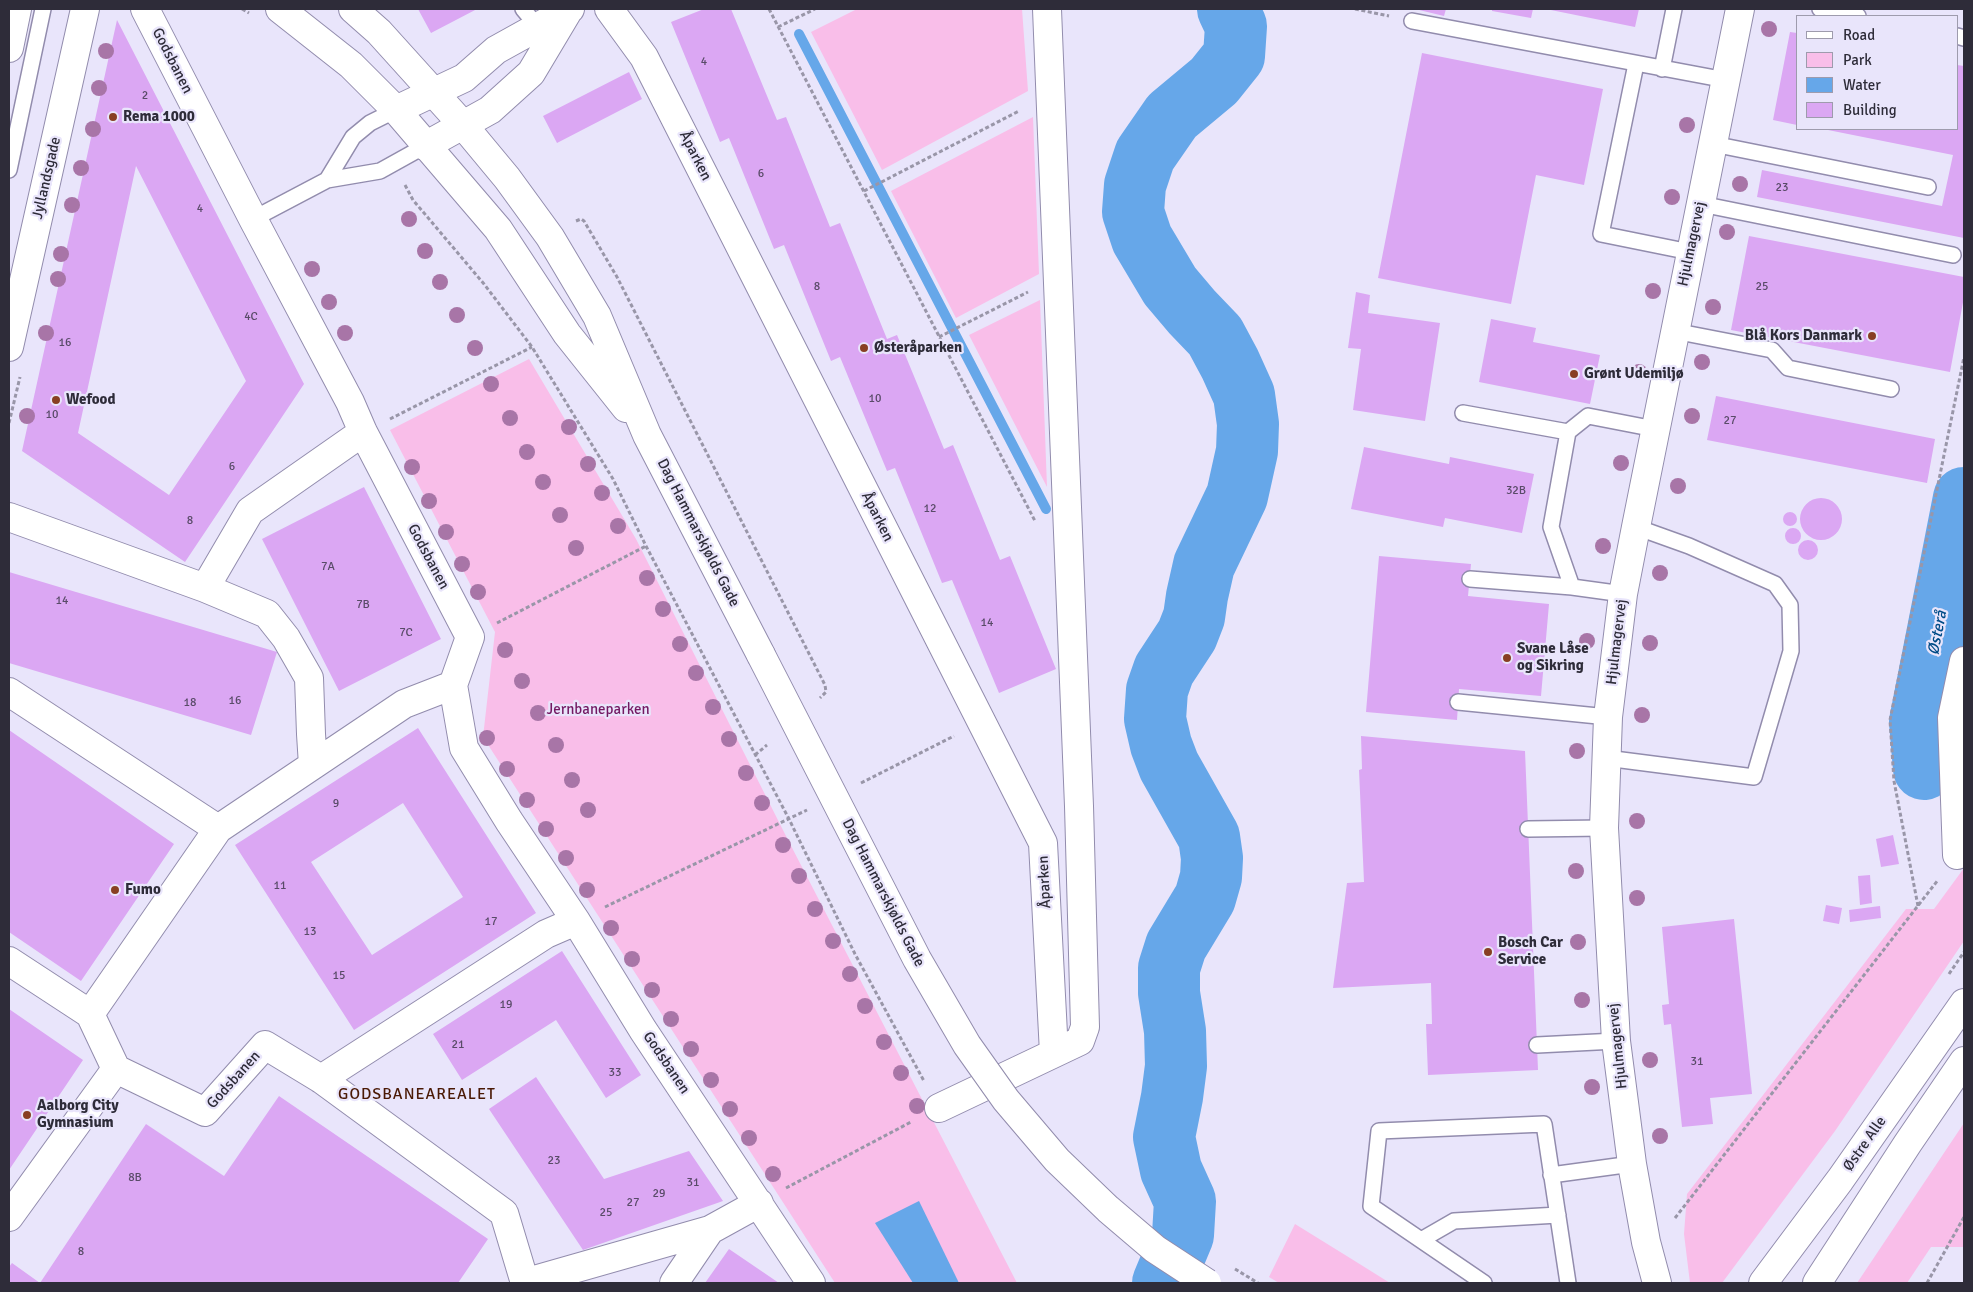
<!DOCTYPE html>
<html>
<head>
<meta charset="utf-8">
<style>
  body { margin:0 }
  #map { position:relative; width:1973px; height:1292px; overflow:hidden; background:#e9e5fb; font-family:Signika,sans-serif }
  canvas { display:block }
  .frame { position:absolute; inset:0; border:10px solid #2e2c39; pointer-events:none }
  .legend { position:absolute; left:1796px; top:15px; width:162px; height:115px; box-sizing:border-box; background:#e9e5fb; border:1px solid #9e9bad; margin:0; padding:6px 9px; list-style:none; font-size:15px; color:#2e2c39 }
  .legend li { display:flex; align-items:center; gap:10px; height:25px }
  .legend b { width:25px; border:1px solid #9e9bad }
</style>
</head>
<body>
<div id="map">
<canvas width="1973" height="1292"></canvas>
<div class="frame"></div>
<ul class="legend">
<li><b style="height:6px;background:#fff"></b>Road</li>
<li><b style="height:14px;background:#f9bee9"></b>Park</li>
<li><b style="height:14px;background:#66a7e9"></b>Water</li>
<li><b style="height:14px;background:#dba7f3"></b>Building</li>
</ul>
</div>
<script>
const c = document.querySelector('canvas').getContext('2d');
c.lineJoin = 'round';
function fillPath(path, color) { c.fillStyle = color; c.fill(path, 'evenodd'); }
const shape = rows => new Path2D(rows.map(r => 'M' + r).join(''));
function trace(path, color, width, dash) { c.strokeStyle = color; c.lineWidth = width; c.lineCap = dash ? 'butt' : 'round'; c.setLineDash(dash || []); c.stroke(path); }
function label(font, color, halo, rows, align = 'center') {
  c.font = font + ' Signika,sans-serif'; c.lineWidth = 4.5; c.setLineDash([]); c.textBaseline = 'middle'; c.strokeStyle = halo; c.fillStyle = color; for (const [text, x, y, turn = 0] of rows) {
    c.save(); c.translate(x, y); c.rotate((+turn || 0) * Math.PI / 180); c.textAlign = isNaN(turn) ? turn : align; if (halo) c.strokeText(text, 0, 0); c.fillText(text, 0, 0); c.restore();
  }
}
const green = shape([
  [857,9,1022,9,1028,91,882,170,811,32],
  [1033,117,1039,274,956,318,891,191],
  [1040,300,1047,487,969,335],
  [529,359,636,539,788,840,1017,1283,835,1283,483,737,495,632,390,430],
  [1964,868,1964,941,1835,1131,1722,1283,1690,1283,1684,1234,1687,1194,1906,909,1934,909],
  [1964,1123,1964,1247,1931,1247,1907,1283,1857,1283],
  [1295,1224,1350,1258,1390,1283,1279,1283,1269,1277]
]);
const water = shape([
  [919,1201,959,1283,913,1283,875,1223]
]);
const stream = shape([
  [799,34,1046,509]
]);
const river = shape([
  [1924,769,1920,722,1964,498],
  [1163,1283,1183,1235,1185,1201,1171,1170,1164,1137,1172,1097,1176,1066,1175,1031,1169,993,1169,968,1176,946,1205,898,1211,877,1212,858,1209,837,1169,766,1161,745,1155,719,1157,690,1164,670,1187,635,1194,617,1197,596,1204,565,1237,496,1247,451,1248,424,1244,395,1230,364,1215,336,1192,312,1170,286,1142,239,1133,212,1135,185,1145,155,1172,116,1214,81,1234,56,1236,26,1228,9]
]);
const building = shape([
  [418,9,477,9,431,33],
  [704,9,731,9,777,120,786,117,830,227,840,223,887,339,897,335,944,449,953,445,1000,560,1010,556,1056,669,999,693,952,580,942,583,895,468,887,471,840,357,831,361,784,245,774,249,729,138,720,142,671,22],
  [1415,9,1446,9,1444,16],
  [1492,9,1533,9,1531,18,1492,11],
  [1546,9,1639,9,1635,27],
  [117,20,304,384,185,562,22,451],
  [136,166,246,381,169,495,78,433],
  [1790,32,1797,33,1797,125,1773,120],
  [1422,53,1603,89,1584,185,1536,175,1511,304,1378,278],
  [1957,65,1964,66,1964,238,1757,197,1762,170,1942,206,1953,155,1823,129,1957,129],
  [629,72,642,99,557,143,543,116],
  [1749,236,1964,277,1964,297,1950,372,1731,330],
  [1356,292,1370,295,1368,313,1440,323,1425,421,1353,410,1361,349,1348,348],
  [1491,319,1536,328,1533,342,1600,355,1590,404,1479,382],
  [1716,396,1935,439,1927,483,1707,440],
  [1364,447,1449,464,1450,457,1534,474,1522,533,1445,518,1443,527,1351,509],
  [364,487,441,639,339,691,262,539],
  '1800 519a21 21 0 1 1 42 0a21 21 0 1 1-42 0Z',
  '1783 519a7 7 0 1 1 14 0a7 7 0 1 1-14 0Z',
  '1785 536a8 8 0 1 1 16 0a8 8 0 1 1-16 0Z',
  '1798 550a10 10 0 1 1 20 0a10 10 0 1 1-20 0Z',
  [1379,556,1471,564,1468,596,1549,604,1541,696,1459,689,1457,720,1366,712],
  [9,572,277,652,251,735,9,663],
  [418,728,536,913,354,1030,235,845],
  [403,803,463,897,372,955,311,862],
  [9,730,174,844,81,981,9,932],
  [1361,736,1525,751,1538,1070,1428,1075,1426,1024,1432,1024,1431,983,1333,988,1347,883,1364,882,1359,770,1362,769],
  [1893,835,1899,864,1881,867,1876,839],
  [1870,875,1872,903,1860,905,1858,876],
  [1826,905,1842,908,1839,924,1823,921],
  [1880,906,1881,918,1850,922,1849,910],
  [1734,919,1752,1094,1710,1098,1713,1124,1682,1127,1671,1024,1664,1025,1662,1005,1669,1004,1662,927],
  [562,951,641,1075,606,1098,556,1020,462,1080,433,1034],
  [9,1009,83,1060,9,1170],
  [536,1077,604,1179,689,1151,723,1201,583,1250,489,1109],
  [279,1096,488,1239,458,1283,9,1283,9,1267,12,1263,40,1283,146,1124,224,1176],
  [729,1249,779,1283,705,1283]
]);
const path = shape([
  [242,9,249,13],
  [769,9,1035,521],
  [1355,9,1389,16],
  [778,27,815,9],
  [405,185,413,200,484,284,532,347,613,479,646,546,789,819,855,954,924,1081],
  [864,191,1019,111],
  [576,221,581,219,584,221,617,277,825,685,826,692,820,698],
  [939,337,1028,292],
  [390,419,532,347],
  [9,423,20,377],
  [497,623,646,546],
  [755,755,767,745],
  [861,783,954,736],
  [1918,906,1894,781,1890,720,1964,357],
  [605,907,807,810],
  [1949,974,1964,952],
  [786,1188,911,1122],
  [1675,1218,1938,880],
  [1927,1283,1964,1217]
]);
const lane = shape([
  [523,9,538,27],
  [1820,9,1858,16],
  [1412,21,1726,80],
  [1957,36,1964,38],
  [1636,64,1601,234,1690,252],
  [1662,69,1674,9],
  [1713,144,1928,187],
  [9,170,43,9],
  [327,180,353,137,370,123,396,110],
  [1701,204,1953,255],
  [253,219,327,180,380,171,425,146],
  [1674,331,1772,350,1788,368,1891,389],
  [1463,413,1568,432,1588,416,1655,429],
  [1568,432,1551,527,1572,587],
  [1470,579,1572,587,1623,594],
  [1458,702,1608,717],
  [1606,758,1754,777,1791,651,1790,605,1775,584,1689,546,1636,527],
  [1528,829,1604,828],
  [1537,1045,1616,1041],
  [1551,1175,1632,1164],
  [1421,1240,1454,1221,1558,1215],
  [1484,1283,1371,1206,1379,1131,1544,1124,1568,1283]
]);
const street = shape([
  [145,9,253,219,350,402,363,432,470,637,453,685,464,748,509,821,576,921,643,1030,811,1283],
  [609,9,644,57,1043,843,1054,1053],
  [396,110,464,78,496,50,570,9],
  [425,146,490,110,531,73,568,11],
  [9,517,205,588,267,614,286,638,309,678,311,734,313,765],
  [205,588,250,511,363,432],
  [453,685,404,704,218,829,90,1014,116,1069,205,1112,265,1045,321,1079,504,1213,525,1283],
  [9,692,218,829],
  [1957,855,1952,718,1964,661],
  [9,961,90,1014],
  [321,1079,546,934,576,921],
  [939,1108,1080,1041,1085,1027,1079,806,1047,9],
  [9,1217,116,1069],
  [524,1283,710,1230,759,1203],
  [674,1283,710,1230],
  [1657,1283,1646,1242,1632,1164,1616,1041,1604,828,1608,717,1623,594,1636,527,1740,9]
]);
const secondary = shape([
  [280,9,351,65,396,110,498,229,567,334,626,408],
  [353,9,379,32,463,125,507,178,550,237,597,316,647,435,761,655],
  [9,48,17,9],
  [9,347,85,9],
  [1763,1283,1840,1180,1964,1003],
  [1817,1283,1908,1143,1964,1061]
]);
const pathBridge = shape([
  [1235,1269,1258,1283]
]);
const secondaryBridge = shape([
  [761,655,917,959,967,1045,1006,1100,1057,1160,1108,1209,1155,1249,1207,1283]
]);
const trees = [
  [1769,29],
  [106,51],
  [99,88],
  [1687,125],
  [93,129],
  [81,168],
  [1740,184],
  [1672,197],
  [72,205],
  [409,219],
  [1727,232],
  [425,251],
  [61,254],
  [312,269],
  [58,279],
  [440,282],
  [1653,291],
  [329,302],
  [1713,307],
  [457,315],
  [46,333],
  [345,333],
  [475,348],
  [1702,362],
  [1639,372],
  [491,384],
  [27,416],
  [1692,416],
  [510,418],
  [569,427],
  [527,452],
  [1621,463],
  [588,464],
  [412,467],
  [543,482],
  [1678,486],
  [602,493],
  [429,501],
  [560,515],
  [618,526],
  [446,532],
  [1603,546],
  [576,548],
  [462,564],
  [1660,573],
  [647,578],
  [478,592],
  [663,609],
  [1587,641],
  [1650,643],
  [680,644],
  [505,650],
  [696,673],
  [522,681],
  [713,707],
  [538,713],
  [1642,715],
  [487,738],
  [729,739],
  [556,745],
  [1577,751],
  [507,769],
  [746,773],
  [572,780],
  [527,800],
  [762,803],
  [588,810],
  [1637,821],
  [546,829],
  [783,845],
  [566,858],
  [1576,871],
  [799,876],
  [587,890],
  [1637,898],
  [815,909],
  [611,928],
  [833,941],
  [1578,942],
  [632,959],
  [850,974],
  [652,990],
  [1582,1000],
  [865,1006],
  [671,1019],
  [884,1042],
  [691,1049],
  [1650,1060],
  [901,1073],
  [711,1080],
  [1592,1087],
  [917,1106],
  [730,1109],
  [1660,1136],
  [749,1138],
  [773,1174]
];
const markers = [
  [113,117,5,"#883f23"],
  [1872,336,5,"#883f23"],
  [864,348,5,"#883f23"],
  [1574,374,5,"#883f23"],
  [56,400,5,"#883f23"],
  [1507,658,5,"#883f23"],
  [115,890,5,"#883f23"],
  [1488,952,5,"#883f23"],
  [27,1115,5,"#883f23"]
];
const numberNames = [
  ["4",704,62],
  ["2",145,96],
  ["6",761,174],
  ["23",1782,188],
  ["4",200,209],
  ["8",817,287],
  ["25",1762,287],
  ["4C",251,317],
  ["16",65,343],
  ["10",875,399],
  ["10",52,415],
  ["27",1730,421],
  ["6",232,467],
  ["32B",1516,491],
  ["12",930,509],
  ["8",190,521],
  ["7A",328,567],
  ["14",62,601],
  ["7B",363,605],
  ["14",987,623],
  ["7C",406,633],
  ["16",235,701],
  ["18",190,703],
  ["9",336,804],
  ["11",280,886],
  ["17",491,922],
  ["13",310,932],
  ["15",339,976],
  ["19",506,1005],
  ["21",458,1045],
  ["31",1697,1062],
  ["33",615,1073],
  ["23",554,1161],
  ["8B",135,1178],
  ["31",693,1183],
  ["29",659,1194],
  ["27",633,1203],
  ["25",606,1213],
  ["8",81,1252]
];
const streetNames = [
  ["Godsbanen",172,61,63],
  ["Åparken",695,156,63],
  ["Jyllandsgade",47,178,-77],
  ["Hjulmagervej",1692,244,-78],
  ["Åparken",877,517,63],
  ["Dag Hammarskjølds Gade",698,533,63],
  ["Godsbanen",428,557,62],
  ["Hjulmagervej",1617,642,-83],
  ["Åparken",1045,882,-93],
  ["Dag Hammarskjølds Gade",883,893,63],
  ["Hjulmagervej",1618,1046,-96],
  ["Godsbanen",666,1063,56],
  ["Godsbanen",234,1080,-48],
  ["Østre Alle",1865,1144,-55]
];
const poiNames = [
  ["Rema 1000",123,117],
  ["Blå Kors Danmark",1862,336,"right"],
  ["Østeråparken",874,348],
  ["Grønt Udemiljø",1584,374],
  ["Wefood",66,400],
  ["Svane Låse",1517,649],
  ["og Sikring",1517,666],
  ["Fumo",125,890],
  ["Bosch Car",1498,943],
  ["Service",1498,960],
  ["Aalborg City",37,1106],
  ["Gymnasium",37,1123]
];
const parkNames = [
  ["Jernbaneparken",598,710]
];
const waterNames = [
  ["Østerå",1938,633,-79]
];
const neighbourhoodNames = [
  ["GODSBANEAREALET",417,1095]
];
fillPath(green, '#f9bee9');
fillPath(water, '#66a7e9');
trace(stream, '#66a7e9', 10);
trace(river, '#66a7e9', 62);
fillPath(building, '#dba7f3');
trace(lane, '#928cad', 18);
trace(street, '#928cad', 30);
trace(secondary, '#928cad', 30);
trace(path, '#9996a8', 3, [4, 2.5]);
trace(lane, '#fff', 15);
trace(street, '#fff', 28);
trace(secondary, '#fff', 28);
trace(secondaryBridge, '#928cad', 30, []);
trace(pathBridge, '#9996a8', 3, [4, 2.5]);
trace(secondaryBridge, '#fff', 28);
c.fillStyle = '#a875a7';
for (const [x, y] of trees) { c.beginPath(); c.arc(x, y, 8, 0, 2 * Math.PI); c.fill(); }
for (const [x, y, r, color] of markers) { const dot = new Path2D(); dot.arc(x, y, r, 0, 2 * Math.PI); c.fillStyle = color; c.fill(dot); trace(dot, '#e9e5fb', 2); }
label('12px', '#594b68', null, numberNames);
label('15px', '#2e2c39', '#e9e5fb', streetNames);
label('bold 15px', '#2e2c39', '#e9e5fb', poiNames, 'left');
label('15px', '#731963', '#e9e5fb', parkNames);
label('italic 16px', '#004b87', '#e9e5fb', waterNames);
c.letterSpacing = '1px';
label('16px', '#4a1905', '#e9e5fb', neighbourhoodNames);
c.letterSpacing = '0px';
</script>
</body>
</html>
